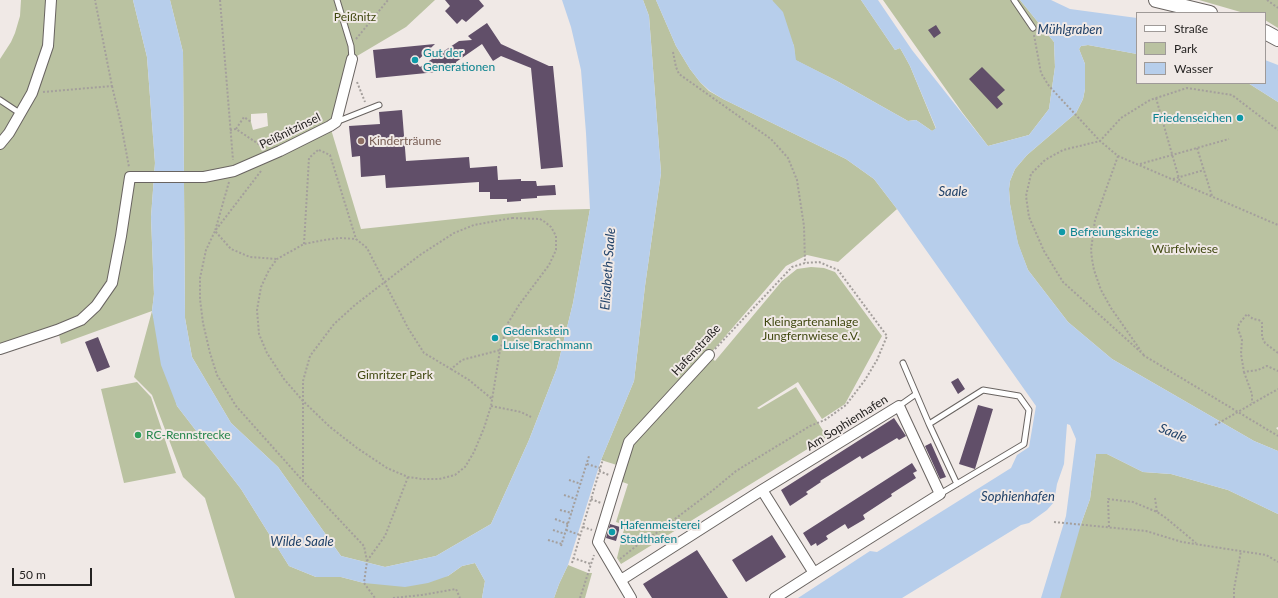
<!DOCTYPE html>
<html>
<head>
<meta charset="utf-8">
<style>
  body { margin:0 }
  #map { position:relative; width:1278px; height:598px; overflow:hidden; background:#f0e9e6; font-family:Lato,sans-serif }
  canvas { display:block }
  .legend { position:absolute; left:1136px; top:12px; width:130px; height:72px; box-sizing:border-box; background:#f0e9e6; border:1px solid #9f9a98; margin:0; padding:5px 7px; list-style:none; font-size:12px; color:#252322 }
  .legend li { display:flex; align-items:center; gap:8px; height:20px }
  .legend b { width:20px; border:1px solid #9f9a98 }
  .scale { position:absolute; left:12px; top:568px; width:80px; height:18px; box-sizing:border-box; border:2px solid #252322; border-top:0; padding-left:5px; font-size:12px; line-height:14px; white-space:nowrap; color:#252322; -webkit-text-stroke:3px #f0e9e6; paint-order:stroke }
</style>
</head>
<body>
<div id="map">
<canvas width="1278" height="598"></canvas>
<ul class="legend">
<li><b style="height:5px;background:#fff"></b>Straße</li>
<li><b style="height:11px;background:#bac2a1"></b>Park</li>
<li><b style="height:11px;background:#b7ceeb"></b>Wasser</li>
</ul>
<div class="scale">50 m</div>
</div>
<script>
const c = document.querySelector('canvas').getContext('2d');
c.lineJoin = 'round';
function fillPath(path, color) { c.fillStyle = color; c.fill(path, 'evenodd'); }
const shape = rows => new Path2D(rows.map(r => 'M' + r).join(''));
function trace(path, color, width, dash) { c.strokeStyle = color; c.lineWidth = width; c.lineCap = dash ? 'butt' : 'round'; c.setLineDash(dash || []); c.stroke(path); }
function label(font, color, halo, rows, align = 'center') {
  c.font = font + ' Lato,sans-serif'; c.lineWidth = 4; c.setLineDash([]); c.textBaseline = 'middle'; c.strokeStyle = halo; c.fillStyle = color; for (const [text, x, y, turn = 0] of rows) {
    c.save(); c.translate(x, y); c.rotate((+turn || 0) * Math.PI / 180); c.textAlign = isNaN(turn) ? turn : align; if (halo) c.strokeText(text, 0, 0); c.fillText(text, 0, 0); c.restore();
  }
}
const green = shape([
  [21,0,133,0,147,57,155,163,151,217,154,294,152,311,177,406,241,489,289,566,316,577,341,577,364,583,448,576,462,566,475,563,485,581,482,598,235,598,205,498,183,477,152,395,134,377,152,311,61,344,58,330,0,349,0,59,11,42,15,33,20,16],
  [170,0,435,0,406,27,352,59,330,126,361,229,492,215,548,210,590,209,573,303,557,368,529,440,491,524,436,556,385,567,341,556,278,467,231,423,192,357,185,318,183,52],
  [267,113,268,126,253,130,251,122,251,114],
  [643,0,656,0,676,46,690,69,700,82,709,91,723,99,846,159,874,179,897,209,838,262,807,255,786,266,709,355,715,361,782,281,797,269,811,267,824,268,835,272,882,336,845,404,822,419,798,382,757,408,759,409,796,387,827,437,621,564,617,558,625,525,616,522,628,484,617,480,620,466,601,460,634,381,645,286,661,173,649,16],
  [772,0,861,0,895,50,900,48,904,55,910,66,936,129,932,131,916,120,908,121,837,81,795,60,794,46],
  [883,0,1020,0,1054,42,1055,67,1049,109,1029,135,988,146,962,112],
  [1199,0,1278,0,1278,28,1265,20,1265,13,1244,13],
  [1088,45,1137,54,1137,83,1248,83,1278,102,1278,427,1276,428,1278,430,1278,451,1254,441,1112,359,1068,322,1028,270,1018,244,1014,225,1010,204,1009,189,1010,181,1015,169,1027,155,1076,113,1083,99,1085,89,1085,64,1079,49,1081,46],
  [137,382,151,397,176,473,124,483,101,389],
  [1096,454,1107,454,1143,472,1171,474,1228,490,1278,514,1278,598,1047,598,1081,524,1090,499],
  [568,565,588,573,592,573,585,598,554,598,559,584]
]);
const water = shape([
  [133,0,170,0,183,52,185,318,192,357,231,423,278,467,341,556,385,567,436,556,491,524,529,440,557,368,573,303,590,209,586,133,581,70,571,27,562,0,643,0,649,16,661,173,645,286,634,381,601,460,568,565,559,584,554,598,482,598,485,581,475,563,462,566,448,576,428,583,405,587,364,583,341,577,316,577,289,566,241,489,177,406,161,365,152,311,154,294,151,217,155,163,147,57],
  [656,0,772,0,783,12,794,46,796,60,837,81,908,121,916,120,932,131,936,128,910,66,904,55,900,48,895,50,861,0,878,0,912,50,988,146,1029,135,1049,109,1055,67,1054,42,1020,0,1051,0,1070,9,1137,18,1137,54,1088,45,1081,46,1079,49,1085,64,1085,89,1083,99,1076,113,1027,155,1015,169,1010,181,1009,189,1010,204,1018,243,1028,270,1068,322,1112,359,1254,441,1278,451,1278,514,1228,490,1171,474,1143,472,1107,454,1096,454,1090,499,1081,524,1060,598,1041,598,1066,516,1076,439,1070,425,1067,424,1064,464,1057,484,1054,502,1047,510,1029,523,1021,525,902,598,798,598,870,551,877,552,1011,468,1017,455,1029,447,1036,406,897,209,874,179,846,159,723,99,710,91,700,82,690,69,676,46],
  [1265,60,1278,65,1278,102,1248,83,1265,83]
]);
const building = shape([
  [445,0,479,0,484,6,466,22,462,19,457,24,445,11,450,6],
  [487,23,501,44,549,66,553,66,563,167,541,169,531,68,501,56,493,61,482,44,456,62,457,70,376,78,373,50,435,44,416,62,420,67,459,41,472,40,468,36],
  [936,25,941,33,934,38,928,30],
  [982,67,1005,90,997,97,1003,104,997,109,969,79],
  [402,110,406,161,469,157,470,168,497,166,498,180,521,179,521,181,536,181,537,186,555,185,556,195,537,196,537,198,521,199,521,201,507,202,507,199,490,199,490,192,479,192,479,182,386,188,385,175,361,177,360,156,352,157,349,126,380,124,379,112],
  [98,337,110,367,97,372,85,342],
  [958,378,965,389,958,394,951,382],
  [978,405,993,409,975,469,959,464],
  [894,418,906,436,899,440,897,438,862,459,860,456,820,481,821,482,806,492,808,494,790,506,781,490],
  [931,443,946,477,940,479,925,446],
  [912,463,917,471,913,473,916,478,891,494,892,496,863,515,865,519,848,529,845,524,826,536,828,539,817,546,816,543,811,546,803,533],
  [610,524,620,527,616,541,606,538],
  [772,535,786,557,746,582,732,560],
  [697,550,728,598,652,598,643,584]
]);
const path = shape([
  [220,0,233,160],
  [1267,0,1278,8],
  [1034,35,1041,73,1049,86,1100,141,1118,156,1278,225],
  [356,39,388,0],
  [673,52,676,67,679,74,771,139,788,158,797,180,804,226,805,263],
  [357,82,365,102],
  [112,86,121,124,129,167],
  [43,92,112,86,95,0],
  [1156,98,1180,182],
  [236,129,244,117,251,122],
  [230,130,236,129,263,147],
  [1197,148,1212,196],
  [319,150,330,155,356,239,367,248,408,328,424,353,451,369,462,360,500,350],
  [1118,156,1095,220,1091,250,1092,259,1094,270,1101,290,1111,308,1141,351],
  [1140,164,1229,139],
  [261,171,215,231,206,250,200,278,200,299,203,323,210,353,217,375,236,406,303,481,364,546,367,561,364,583,375,598],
  [1173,179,1204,170],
  [229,182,215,231,231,249,250,257,277,259],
  [512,218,540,219,545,222,551,227,556,236,556,250,549,265,519,305,508,323,500,350,491,406,484,428,474,452,465,467,455,475,439,479,422,479,408,477,387,468,357,448,330,427,303,401,303,381,310,356,334,324,355,305,420,255,454,233,474,225,512,218],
  [304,244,309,158,318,150],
  [1278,353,1265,343,1262,337,1262,323,1259,320,1253,319,1247,314,1239,324,1238,329,1242,340,1241,354,1244,372,1258,370,1267,366,1278,371],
  [1143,355,1278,436],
  [1144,355,1063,282,1044,251,1029,217,1026,196,1031,174,1045,160,1063,150,1100,141,1121,118,1150,100,1187,88,1232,95,1278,130],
  [451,369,469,380,492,399],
  [1244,372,1252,394,1252,403],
  [491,406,521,412,531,417],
  [1215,425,1278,389],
  [587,464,600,468],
  [599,471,609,475],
  [569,480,581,484],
  [303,481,303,401,284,379,267,353,259,334,257,310,261,287,269,270,277,259,304,244,324,240,340,238,356,239],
  [564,495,576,499],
  [1155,498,1157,512],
  [591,499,601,503],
  [560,510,572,513],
  [555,519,568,524],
  [1054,522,1146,531,1182,542,1266,555,1278,562],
  [583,527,592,530],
  [1109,527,1108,499,1133,502,1157,512,1166,518,1196,543],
  [553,530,565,534],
  [566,530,580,535],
  [548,540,562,544],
  [561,546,589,456],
  [573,558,591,564],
  [620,559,640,543,655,534,712,491,736,471,810,426,825,420,846,405,865,380,877,360,887,336,838,270,819,262,805,263,792,267,715,349],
  [367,561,385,536,408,477],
  [572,563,603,459],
  [393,598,422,595,456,589,460,598],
  [580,598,594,555],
  [1234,598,1234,589,1241,551]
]);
const lane = shape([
  [337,0,351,46,352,59],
  [1014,0,1033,28],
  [0,100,21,114],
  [336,122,379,105],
  [903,363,929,424,957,484],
  [899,406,916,394],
  [929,424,983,390,1019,396,1029,410,1024,444,940,494]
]);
const street = shape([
  [0,144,9,133,32,93,48,46,51,0],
  [0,349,57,330,81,320,96,306,112,283,121,236,130,177,204,177,234,171,280,151,330,126,336,122,352,59],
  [621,580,762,490,899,406,940,494,814,573,762,490],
  [631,598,598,542,617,480,629,442,709,355],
  [775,598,814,573]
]);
const secondary = shape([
  [1156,0,1210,13],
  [1265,32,1278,39]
]);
const markers = [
  [415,60,4,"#0f9aa8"],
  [1240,118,4,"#0f9aa8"],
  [361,141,4,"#8d6e63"],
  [1062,232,4,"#0f9aa8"],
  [495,338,4,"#0f9aa8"],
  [138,435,4,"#2e9e5b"],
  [612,532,4,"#0f9aa8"]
];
const parkNames = [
  ["Peißnitz",355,17],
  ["Würfelwiese",1185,249],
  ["Kleingartenanlage",811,322],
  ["Jungfernwiese e.V.",811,336],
  ["Gimritzer Park",395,375]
];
const cultureNames = [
  ["Gut der",423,53],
  ["Generationen",423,67],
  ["Friedenseichen",1232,118,"right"],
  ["Befreiungskriege",1070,232],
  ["Gedenkstein",503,331],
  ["Luise Brachmann",503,345],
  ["Hafenmeisterei",620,525],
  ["Stadthafen",620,539]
];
const streetNames = [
  ["Peißnitzinsel",290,131,-26],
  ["Hafenstraße",696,350,-47],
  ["Am Sophienhafen",847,423,-32]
];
const educationNames = [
  ["Kinderträume",369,141]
];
const leisureNames = [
  ["RC-Rennstrecke",146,435]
];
const waterNames = [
  ["Mühlgraben",1070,30],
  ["Saale",953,192],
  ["Elisabeth-Saale",608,269,-86],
  ["Saale",1173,433,23],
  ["Sophienhafen",1018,497],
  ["Wilde Saale",302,542]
];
fillPath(green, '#bac2a1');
fillPath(water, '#b7ceeb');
fillPath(building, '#614f69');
trace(lane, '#696461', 7);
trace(street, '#696461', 12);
trace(secondary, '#696461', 16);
trace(path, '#a49f9c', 2, [2, 2]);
trace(lane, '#fff', 5);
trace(street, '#fff', 10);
trace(secondary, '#fff', 14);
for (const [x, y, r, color] of markers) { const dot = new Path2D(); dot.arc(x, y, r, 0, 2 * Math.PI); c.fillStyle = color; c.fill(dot); trace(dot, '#f0e9e6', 1.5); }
label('12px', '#3f470f', '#f0e9e6', parkNames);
label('12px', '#0d838f', '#f0e9e6', cultureNames, 'left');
label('12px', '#252322', '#f0e9e6', streetNames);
label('12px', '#785e54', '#f0e9e6', educationNames, 'left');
label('12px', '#27864d', '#f0e9e6', leisureNames, 'left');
label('italic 13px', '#214269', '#f0e9e6', waterNames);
</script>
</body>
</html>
